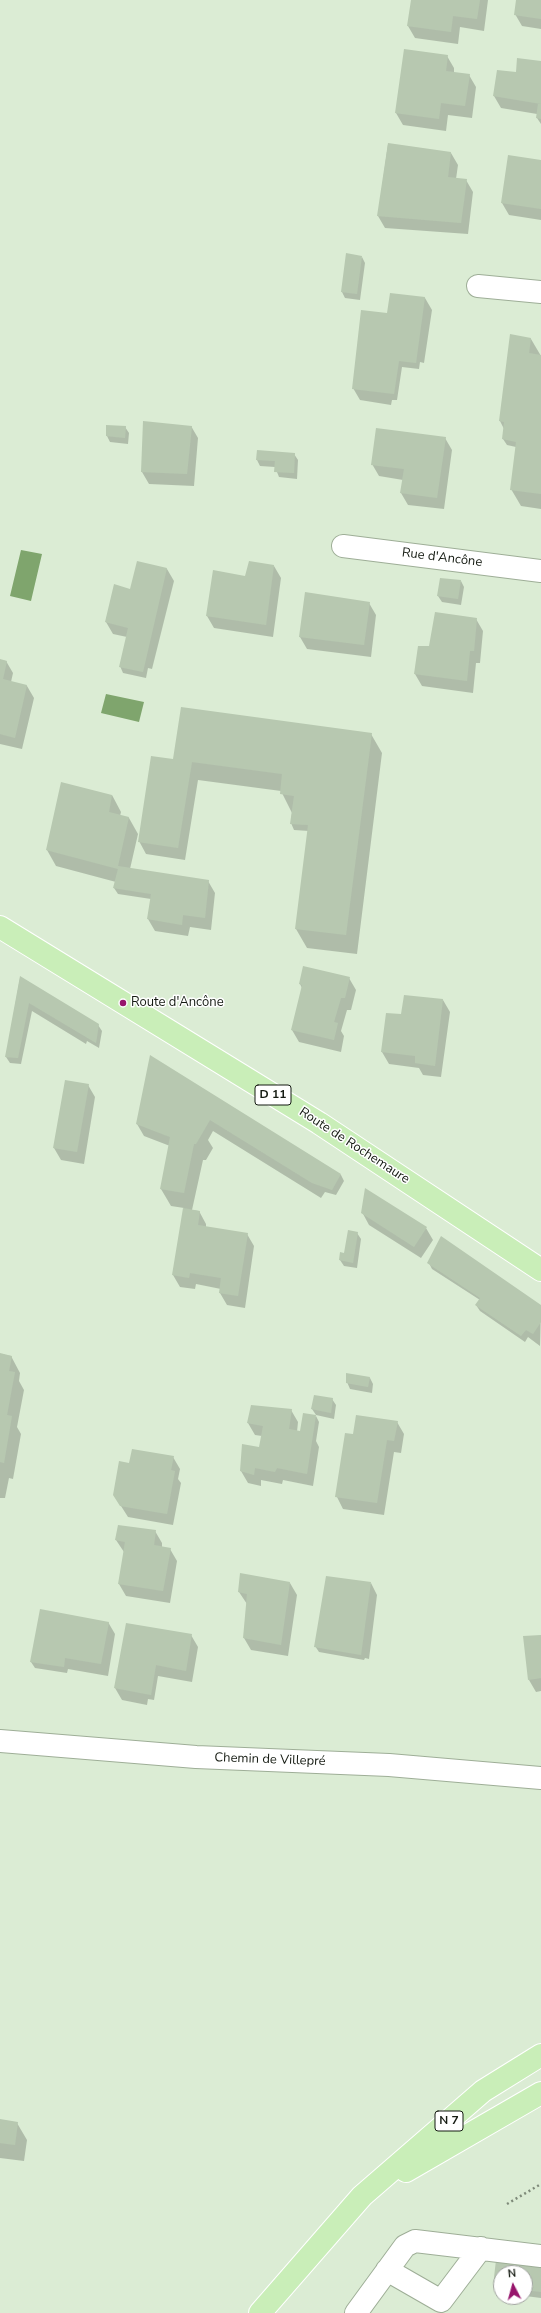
<!DOCTYPE html>
<html>
<head>
<meta charset="utf-8">
<style>
  body { margin:0 }
  #map { position:relative; width:541px; height:2313px; overflow:hidden; background:#dbecd4; font-family:"Nunito Sans",sans-serif }
  canvas { display:block }
  .north { position:absolute; left:493px; top:2265px; width:40px; height:40px; box-sizing:border-box; background:#fff; border:1px solid #a1a4a0; border-radius:50%; rotate:354deg; font-size:11px; font-weight:700; line-height:16px; text-align:center; color:#151b12 }
  .north::after { content:''; display:block; margin:auto; width:14px; height:18px; background:#97156c; clip-path:polygon(50% 0,100% 100%,50% 72%,0 100%) }
</style>
</head>
<body>
<div id="map">
<canvas width="541" height="2313"></canvas>
<div class="north">N</div>
</div>
<script>
const c = document.querySelector('canvas').getContext('2d');
c.lineJoin = 'round';
function fillPath(path, color) { c.fillStyle = color; c.fill(path, 'evenodd'); }
const shape = rows => new Path2D(rows.map(r => 'M' + r).join(''));
function trace(path, color, width, dash) { c.strokeStyle = color; c.lineWidth = width; c.lineCap = dash ? 'butt' : 'round'; c.setLineDash(dash || []); c.stroke(path); }
function label(font, color, halo, rows, align = 'center') {
  c.font = font + ' "Nunito Sans",sans-serif'; c.lineWidth = 3; c.setLineDash([]); c.textBaseline = 'middle'; c.strokeStyle = halo; c.fillStyle = color; for (const [text, x, y, turn = 0] of rows) {
    c.save(); c.translate(x, y); c.rotate((+turn || 0) * Math.PI / 180); c.textAlign = isNaN(turn) ? turn : align; if (halo) c.strokeText(text, 0, 0); c.fillText(text, 0, 0); c.restore();
  }
}
const water = shape([
  [21,550,42,554,31,601,10,596],
  [106,694,144,702,139,722,101,713]
]);
const shadow = shape([
  [412,0,488,0,484,31,460,27,458,44,415,38,408,26],
  [517,0,541,0,541,29,522,26,515,14],
  [447,56,454,68,454,73,469,75,476,87,472,118,448,115,446,131,403,125,396,113],
  [541,62,541,124,537,118,537,114,501,108,494,96,516,73],
  [388,144,451,153,458,165,456,179,466,180,473,192,468,234,385,228,378,216],
  [509,156,541,161,541,220,509,215,502,203],
  [362,257,365,263,360,300,345,298,342,292],
  [391,294,425,298,432,310,424,363,420,362,419,369,402,367,397,400,392,400,391,405,360,400,353,388,362,311,388,315],
  [511,335,531,339,541,356,541,509,521,506,511,489,516,447,507,445,503,439,504,429,500,421],
  [191,426,198,438,194,486,149,484,142,472],
  [125,427,129,433,128,444,110,442,107,436],
  [445,438,452,450,444,509,408,505,401,493,403,480,379,476,372,464],
  [294,454,298,460,297,479,279,477,275,467,260,466,257,460],
  [138,562,167,569,174,581,152,669,148,668,146,678,123,673,120,666,127,637,113,634,106,622,131,590],
  [274,566,281,578,273,637,214,628,207,616,246,577],
  [461,581,464,587,461,605,442,602,438,596],
  [369,603,376,615,371,657,307,649,300,637],
  [476,619,483,631,480,663,476,663,473,693,422,686,415,674,430,648],
  [0,660,6,661,13,673,11,682,27,686,34,698,22,749,0,744],
  [371,734,382,753,357,954,307,948,296,929,309,831,294,830,291,823,292,813,281,791,198,780,185,860,146,854,139,841,175,760],
  [112,795,121,812,120,816,129,818,138,834,130,869,208,881,215,893,211,930,190,927,188,936,155,931,148,919,151,899,118,894,114,888,116,882,56,866,47,850],
  [20,978,98,1025,102,1031,99,1048,87,1041,86,1044,32,1011,21,1064,10,1063,6,1057],
  [349,978,356,990,351,1010,347,1010,341,1031,344,1036,341,1052,299,1042,292,1030,302,988,300,984],
  [443,1000,450,1012,441,1077,423,1075,419,1068,389,1064,382,1052,387,1014,401,1015],
  [182,1076,341,1175,344,1181,336,1195,325,1192,321,1198,213,1131,208,1140,213,1148,206,1160,203,1160,192,1210,199,1211,206,1224,206,1227,247,1234,254,1246,245,1308,227,1305,220,1293,221,1289,196,1284,195,1289,180,1287,173,1275,184,1208,171,1206,161,1189,170,1146,144,1136,137,1124],
  [88,1085,95,1097,84,1164,61,1160,54,1148],
  [362,1212,426,1228,433,1240,421,1258,369,1225],
  [357,1233,361,1239,357,1268,344,1266,340,1260],
  [429,1263,541,1306,540,1346,528,1337,525,1342,480,1311,476,1305,480,1300,432,1269],
  [0,1354,11,1356,20,1373,19,1381,24,1390,17,1427,21,1434,13,1479,9,1478,5,1498,0,1498],
  [370,1378,373,1384,372,1393,350,1389,347,1382],
  [332,1399,336,1405,334,1419,316,1415,312,1409],
  [291,1410,298,1422,297,1432,302,1433,316,1416,319,1422,316,1441,319,1447,313,1486,283,1480,282,1484,261,1480,261,1486,248,1483,241,1471,260,1448,262,1436,255,1435,248,1423],
  [397,1422,404,1434,401,1453,394,1452,384,1515,343,1509,337,1497,354,1435],
  [173,1457,180,1469,178,1479,181,1483,173,1525,128,1517,114,1495,130,1464],
  [155,1531,162,1543,162,1548,170,1549,177,1561,170,1603,126,1596,119,1584,124,1552,116,1540],
  [290,1583,297,1595,288,1656,251,1650,244,1638,247,1604,239,1592],
  [371,1583,377,1595,369,1659,365,1658,364,1660,319,1652,315,1646],
  [108,1622,115,1634,108,1676,68,1669,67,1673,35,1668,31,1662],
  [191,1635,198,1647,192,1682,158,1676,154,1700,148,1699,147,1705,122,1700,115,1688],
  [541,1636,541,1691,536,1692,529,1680],
  [0,2120,17,2123,27,2140,24,2161,0,2158],
  [497,2261,541,2267,541,2298,525,2296,525,2273,501,2273,501,2292,497,2292,494,2286]
]);
const building = shape([
  [411,0,480,0,477,19,453,16,451,32,407,26],
  [516,0,541,0,541,19,514,15],
  [404,49,448,55,446,71,470,74,465,106,441,103,439,119,395,113],
  [517,58,541,61,541,104,493,96,497,70,516,72],
  [538,104,541,104,541,119,536,118],
  [388,143,451,152,448,177,467,179,461,223,377,216],
  [508,155,541,160,541,209,501,203],
  [346,253,362,256,357,294,341,292],
  [390,293,425,297,416,363,399,361,394,394,352,389,361,310,387,313],
  [510,334,531,338,529,353,541,355,541,494,510,490,516,442,502,439,504,422,499,421],
  [143,421,192,426,187,474,141,472],
  [106,425,126,426,125,438,106,436],
  [376,428,446,437,437,498,400,493,404,469,371,465],
  [257,450,295,453,294,473,274,472,275,461,256,460],
  [137,561,167,568,143,672,119,667,128,628,105,622,114,584,130,589],
  [249,561,274,565,266,625,206,616,213,570,245,576],
  [440,578,461,580,458,599,437,596],
  [305,592,370,602,364,645,299,637],
  [435,612,477,618,474,651,470,651,467,681,414,674,418,646,429,646],
  [0,659,7,661,3,679,27,685,15,738,0,734],
  [181,707,372,733,346,935,295,929,308,825,290,824,294,796,280,794,282,774,192,762,178,848,138,842,151,756,173,759],
  [61,782,112,795,109,812,129,817,118,866,209,880,205,918,183,915,182,925,147,919,151,894,113,888,118,869,46,850],
  [303,966,350,977,345,998,341,998,334,1022,338,1023,334,1040,291,1030,302,985,299,984],
  [20,976,99,1024,96,1043,29,1003,18,1058,5,1057],
  [404,995,443,999,435,1066,415,1063,415,1056,381,1052,386,1013,401,1014],
  [150,1055,341,1174,332,1190,312,1183,210,1120,196,1144,194,1144,184,1193,160,1189,170,1137,136,1124],
  [65,1080,89,1084,77,1152,53,1148],
  [365,1188,427,1227,414,1247,361,1213],
  [183,1208,200,1211,198,1225,248,1233,238,1296,219,1293,221,1278,190,1273,189,1278,172,1275],
  [348,1230,358,1232,353,1263,339,1260,340,1252,344,1253],
  [441,1236,541,1305,541,1322,533,1334,526,1330,521,1336,475,1305,480,1298,427,1263],
  [0,1353,12,1356,9,1371,15,1372,7,1415,12,1416,4,1463,0,1462],
  [346,1373,370,1377,368,1387,346,1383],
  [314,1395,333,1398,331,1413,311,1409],
  [251,1405,292,1409,289,1429,300,1431,303,1413,316,1415,307,1474,277,1468,275,1472,255,1468,254,1475,240,1471,242,1444,259,1447,263,1426,247,1423],
  [356,1415,398,1421,394,1441,387,1440,377,1503,335,1497,345,1433,353,1434],
  [132,1449,174,1456,171,1470,175,1471,167,1514,120,1506,113,1495,119,1461,129,1463],
  [118,1525,156,1530,154,1545,171,1548,163,1591,118,1584,125,1542,115,1540],
  [240,1573,290,1582,281,1645,243,1638,247,1594,238,1592],
  [326,1576,371,1582,361,1655,314,1647],
  [40,1609,109,1622,101,1664,65,1658,64,1667,30,1662],
  [126,1623,192,1634,186,1671,156,1665,151,1695,114,1688],
  [541,1635,541,1678,528,1680,523,1636],
  [0,2119,18,2122,15,2145,0,2143],
  [496,2260,541,2266,541,2292,525,2290,525,2273,501,2273,501,2287,493,2286]
]);
const path = shape([
  [507,2204,541,2184]
]);
const minor = shape([
  [478,286,541,292],
  [343,546,541,571],
  [0,1741,196,1757,389,1765,541,1778],
  [387,2270,441,2301,481,2248],
  [356,2313,405,2246,415,2241,541,2256]
]);
const major = shape([
  [0,927,319,1123,541,1270],
  [406,2171,541,2093],
  [260,2313,362,2196,483,2091,541,2055]
]);
const markers = [
  [123,1003,4,"#97156c"]
];
const shields = [
  [273,1095,36],
  [449,2121,28]
];
const shieldNames = [
  ["D 11",273,1095],
  ["N 7",449,2121]
];
const streetNames = [
  ["Rue d'Ancône",442,558,7],
  ["Route de Rochemaure",354,1146,33],
  ["Chemin de Villepré",270,1760,2]
];
const poiNames = [
  ["Route d'Ancône",131,1003]
];
fillPath(water, '#7fa56d');
fillPath(shadow, '#0003');
fillPath(building, '#b7c8b0');
trace(minor, '#9eae97', 24);
trace(major, '#fff', 24);
trace(path, '#7e8a79', 2.5, [2, 3]);
trace(minor, '#fff', 22);
trace(major, '#c9eeb8', 22);
for (const [x, y, r, color] of markers) { const dot = new Path2D(); dot.arc(x, y, r, 0, 2 * Math.PI); c.fillStyle = color; c.fill(dot); trace(dot, '#fff', 1.5); }
for (const [x, y, w] of shields) { const box = new Path2D(); box.roundRect(x - w / 2, y - 10, w, 20, 3); c.fillStyle = '#fff'; c.fill(box); trace(box, '#151b12', 1); }
label('bold 12px', '#151b12', null, shieldNames);
label('13px', '#151b12', '#fff', streetNames);
label('13px', '#151b12', '#fff', poiNames, 'left');
</script>
</body>
</html>
